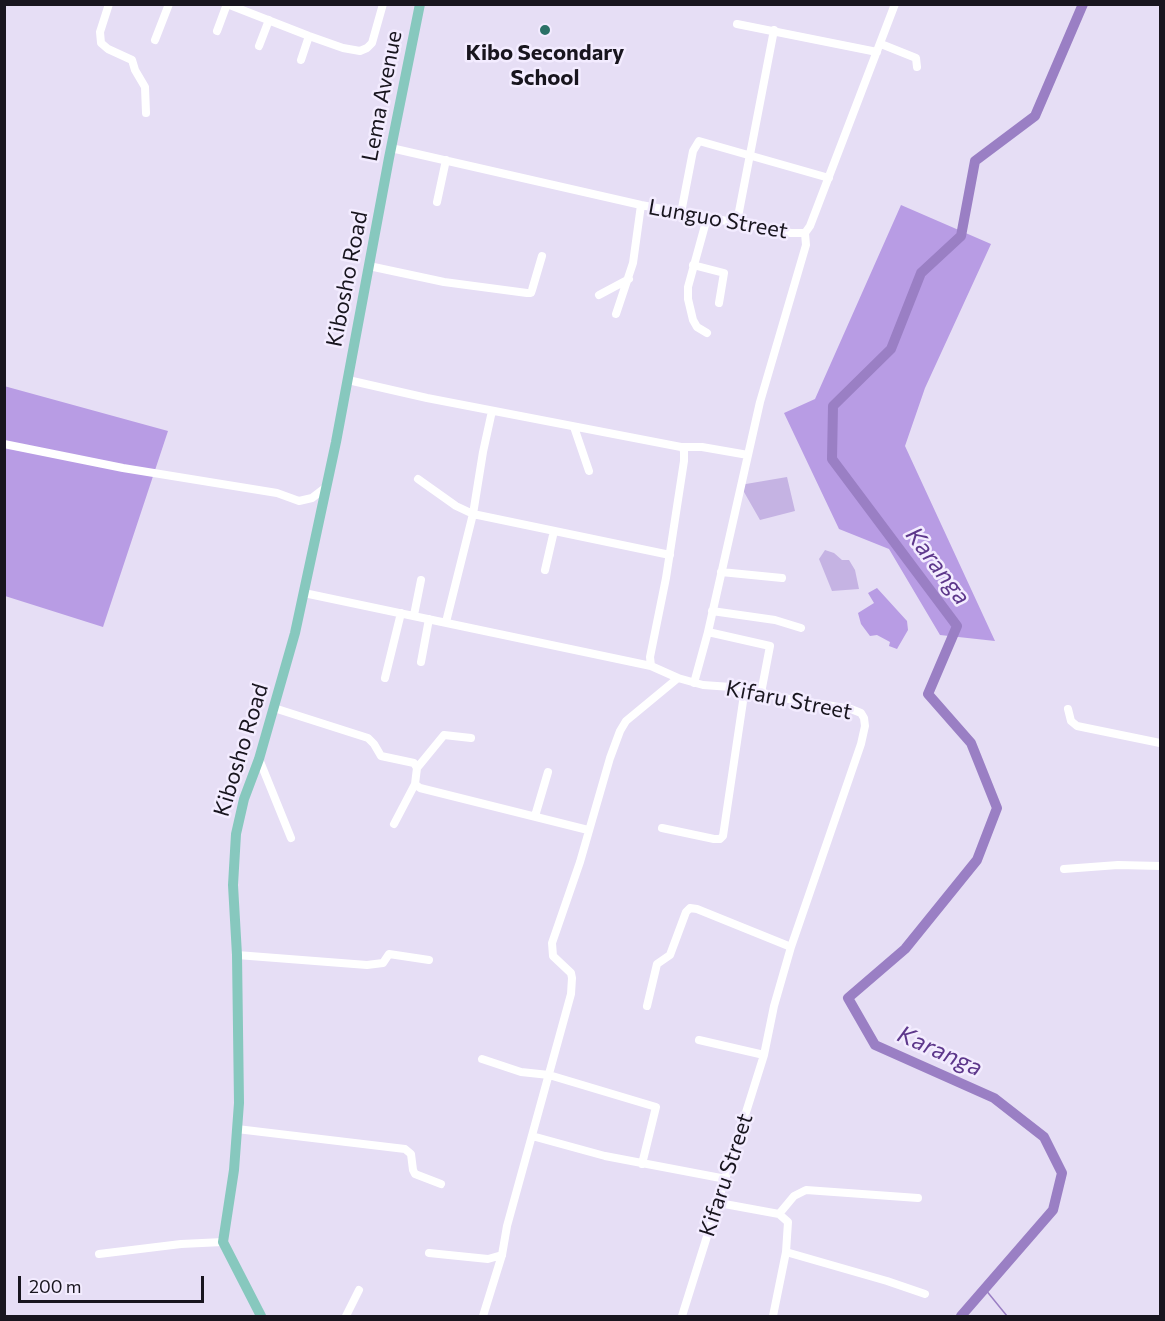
<!DOCTYPE html>
<html>
<head>
<meta charset="utf-8">
<style>
  body { margin:0 }
  #map { position:relative; width:1165px; height:1321px; overflow:hidden; background:#e6def5; font-family:Commissioner,sans-serif }
  canvas { display:block }
  .frame { position:absolute; inset:0; border:6px solid #18151e; pointer-events:none }
  .scale { position:absolute; left:18px; top:1276px; width:186px; height:27px; box-sizing:border-box; border:3px solid #18151e; border-top:0; padding-left:8px; font-size:18px; line-height:21px; white-space:nowrap; color:#18151e; -webkit-text-stroke:4px #f3ecff; paint-order:stroke }
</style>
</head>
<body>
<div id="map">
<canvas width="1165" height="1321"></canvas>
<div class="frame"></div>
<div class="scale">200 m</div>
</div>
<script>
const c = document.querySelector('canvas').getContext('2d');
c.lineJoin = 'round';
function fillPath(path, color) { c.fillStyle = color; c.fill(path, 'evenodd'); }
const shape = rows => new Path2D(rows.map(r => 'M' + r).join(''));
function trace(path, color, width, dash) { c.strokeStyle = color; c.lineWidth = width; c.lineCap = dash ? 'butt' : 'round'; c.setLineDash(dash || []); c.stroke(path); }
function label(font, color, halo, rows, align = 'center') {
  c.font = font + ' Commissioner,sans-serif'; c.lineWidth = 5; c.setLineDash([]); c.textBaseline = 'middle'; c.strokeStyle = halo; c.fillStyle = color; for (const [text, x, y, turn = 0] of rows) {
    c.save(); c.translate(x, y); c.rotate((+turn || 0) * Math.PI / 180); c.textAlign = isNaN(turn) ? turn : align; if (halo) c.strokeText(text, 0, 0); c.fillText(text, 0, 0); c.restore();
  }
}
const green = shape([
  [787,477,795,511,760,520,740,485],
  [825,550,834,553,842,560,849,560,855,570,859,589,832,591,819,559]
]);
const forest = shape([
  [901,205,991,244,925,388,905,446,995,641,940,635,889,549,839,529,784,413,815,399],
  [4,386,168,431,103,627,5,596],
  [877,588,907,621,908,630,897,649,889,646,890,642,877,635,870,636,861,624,858,613,874,603,868,593]
]);
const stream = shape([
  [985,1289,1007,1316]
]);
const river = shape([
  [961,1316,1053,1210,1062,1173,1044,1137,994,1098,875,1045,848,998,905,949,977,860,997,808,971,743,928,694,957,626,832,459,833,406,891,349,921,273,961,236,975,161,1035,116,1083,4]
]);
const minor = shape([
  [109,4,100,32,101,43,108,49,132,60,135,70,145,87,146,113],
  [737,24,877,52],
  [217,31,227,4,309,36,343,48,360,51,367,48,372,43,383,4],
  [155,40,169,4],
  [881,44,916,58,917,67],
  [259,46,269,20],
  [301,60,309,36],
  [391,148,641,205,791,233,805,233,810,226,895,4],
  [437,202,446,160],
  [681,213,693,151,699,141,829,178],
  [737,222,774,30],
  [693,265,724,273,719,303],
  [369,266,444,282,527,293,531,293,532,290,542,256],
  [599,295,629,279],
  [616,314,633,263,641,205],
  [707,333,697,327,693,320,688,299,688,287,707,218],
  [348,380,427,398,681,447,684,450,684,461,666,578,650,657,651,666,678,678,703,685,745,688,783,698,851,709,861,713,864,718,865,726,861,744,791,947,774,1006,764,1055,682,1316],
  [574,427,589,471],
  [4,444,123,468,277,493,299,501,312,498,325,488],
  [681,447,702,447,748,455],
  [418,479,456,506,473,514,670,555],
  [545,570,554,531],
  [721,572,782,578],
  [304,593,651,666],
  [712,611,775,620,801,628],
  [414,615,421,580],
  [446,622,473,514,483,452,492,411],
  [421,662,429,619],
  [385,678,401,613],
  [694,683,708,632],
  [761,693,770,646,708,632,760,402,806,245,805,233],
  [274,708,368,738,374,744,381,756,414,763,417,768,415,784,420,788,588,830],
  [1068,709,1071,721,1077,726,1160,743],
  [259,759,291,838],
  [417,768,444,735,471,738],
  [535,816,548,772],
  [394,824,415,784],
  [662,828,714,839,720,839,723,836,745,688],
  [1064,869,1118,865,1160,866],
  [237,955,367,965,383,963,389,954,429,960],
  [647,1006,657,964,670,955,686,912,690,908,697,909,791,947],
  [699,1040,764,1055],
  [482,1059,521,1072,549,1075,656,1107,642,1164],
  [237,1129,405,1149,411,1154,413,1170,415,1174,441,1184],
  [532,1136,605,1156,726,1179],
  [719,1203,779,1214,788,1222,786,1252,773,1316],
  [779,1214,794,1196,806,1190,918,1198],
  [786,1252,887,1281,925,1294],
  [429,1253,488,1259,502,1255],
  [99,1254,181,1244,223,1242],
  [346,1316,359,1290],
  [483,1316,502,1255,507,1226,571,994,572,978,571,973,553,956,552,943,580,862,610,758,620,731,626,721,678,678]
]);
const major = shape([
  [261,1316,223,1242,234,1170,239,1103,237,955,233,885,236,834,244,799,259,759,295,633,336,442,389,158,420,4]
]);
const markers = [
  [545,30,6,"#2b7167"]
];
const poiNames = [
  ["Kibo Secondary",545,53],
  ["School",545,78]
];
const streetNames = [
  ["Lema Avenue",382,96,-79],
  ["Lunguo Street",718,219,10],
  ["Kibosho Road",347,279,-79],
  ["Kifaru Street",789,700,11],
  ["Kibosho Road",241,750,-73],
  ["Kifaru Street",726,1175,-72]
];
const waterNames = [
  ["Karanga",938,566,53],
  ["Karanga",940,1051,24]
];
fillPath(green, '#c5b3e3');
fillPath(forest, '#b89ce4');
trace(stream, '#9a7fc4', 1.5);
trace(river, '#9a7fc4', 10);
trace(minor, '#fff', 8);
trace(major, '#87c8be', 10);
for (const [x, y, r, color] of markers) { const dot = new Path2D(); dot.arc(x, y, r, 0, 2 * Math.PI); c.fillStyle = color; c.fill(dot); trace(dot, '#f3ecff', 2); }
label('bold 22px', '#18151e', '#f3ecff', poiNames);
label('22px', '#18151e', '#f3ecff', streetNames);
label('italic 24px', '#5d378b', '#f3ecff', waterNames);
</script>
</body>
</html>
